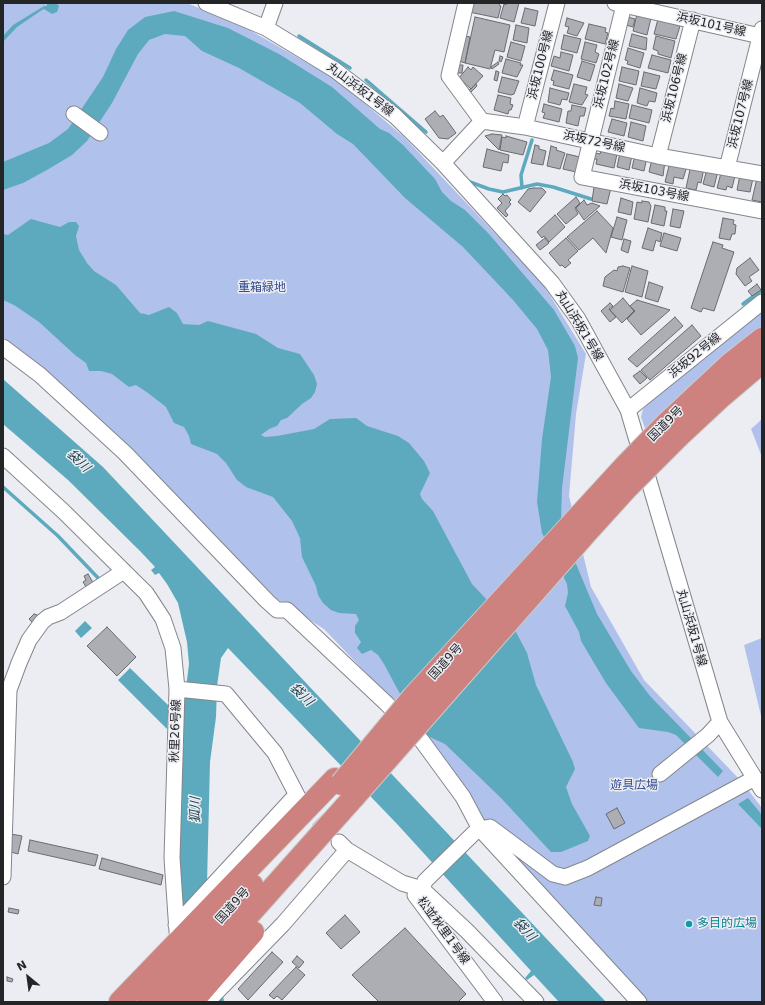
<!DOCTYPE html>
<html>
<head>
<meta charset="utf-8">
<style>
  body { margin:0 }
  #map { position:relative; width:765px; height:1005px; overflow:hidden; background:#ebedf3; font-family:"DejaVu Sans",sans-serif }
  canvas { display:block }
  .frame { position:absolute; inset:0; border:4px solid #242527; pointer-events:none }
  .north { position:absolute; left:8px; top:957px; width:40px; height:40px; -webkit-text-stroke:3px #ebedf3; paint-order:stroke; rotate:331deg; font-size:11px; font-weight:700; line-height:16px; text-align:center; color:#242527 }
  .north::after { content:''; display:block; margin:auto; width:14px; height:18px; background:#242527; clip-path:polygon(50% 0,100% 100%,50% 72%,0 100%) }
</style>
</head>
<body>
<div id="map">
<canvas width="765" height="1005"></canvas>
<div class="frame"></div>
<div class="north">N</div>
</div>
<script>
const c = document.querySelector('canvas').getContext('2d');
c.lineJoin = 'round';
function fillPath(path, color) { c.fillStyle = color; c.fill(path, 'evenodd'); }
const shape = rows => new Path2D(rows.map(r => 'M' + r).join(''));
function trace(path, color, width, dash) { c.strokeStyle = color; c.lineWidth = width; c.lineCap = dash ? 'butt' : 'round'; c.setLineDash(dash || []); c.stroke(path); }
function label(font, color, halo, rows, align = 'center') {
  c.font = font + ' "DejaVu Sans","Noto Sans JP",sans-serif'; c.lineWidth = 3; c.setLineDash([]); c.textBaseline = 'middle'; c.strokeStyle = halo; c.fillStyle = color; for (const [text, x, y, turn = 0] of rows) {
    c.save(); c.translate(x, y); c.rotate((+turn || 0) * Math.PI / 180); c.textAlign = isNaN(turn) ? turn : align; if (halo) c.strokeText(text, 0, 0); c.fillText(text, 0, 0); c.restore();
  }
}
const green = shape([
  [3,3,187,3,246,28,337,80,404,137,543,284,586,354,576,414,569,496,591,587,644,680,742,782,762,808,762,1002,644,1002,489,835,389,697,324,629,277,599,108,428,3,337],
  [762,306,762,329,646,431,641,417,643,409,688,367],
  [762,419,762,457,751,429],
  [762,638,762,720,744,645]
]);
const water = shape([
  [47,3,56,3,59,6,57,12,52,14,44,9,42,10,17,27,3,42,3,36,13,25,44,6,47,6],
  [174,11,228,28,279,54,332,87,380,129,389,133,403,145,435,179,442,192,451,201,465,210,489,234,554,310,575,346,578,358,562,488,561,520,574,559,597,614,631,671,650,696,723,771,718,777,676,735,668,732,639,728,606,683,581,641,579,632,565,606,568,593,567,584,542,533,537,502,542,439,551,377,548,350,537,329,513,300,463,247,405,198,353,144,337,134,300,103,239,68,202,51,185,36,165,34,149,40,138,54,112,103,87,141,72,155,47,170,23,183,3,190,3,162,49,143,68,129,103,77,116,49,128,30,145,17],
  [31,219,60,227,69,222,76,222,79,226,76,236,79,250,87,263,94,271,116,285,140,313,149,315,169,307,177,313,183,324,199,325,208,321,256,334,278,348,300,354,314,375,317,384,315,392,311,398,302,404,287,418,281,420,277,426,269,429,261,435,265,437,277,436,314,429,330,419,356,418,367,426,398,436,409,443,424,461,430,473,420,494,422,499,433,511,472,584,515,630,527,653,536,685,573,762,575,769,566,787,572,804,590,836,588,841,561,852,551,852,501,798,445,744,421,733,384,664,378,655,371,650,362,654,357,648,361,642,355,633,355,626,359,620,356,614,339,613,331,610,323,603,318,595,316,586,302,557,300,538,292,521,273,497,246,487,237,480,226,463,217,454,191,444,189,436,184,427,174,423,166,407,148,393,136,385,129,387,112,374,101,371,89,371,86,363,75,355,39,322,14,305,3,300,3,234,8,235],
  [3,379,103,467,606,1002,559,1002,534,975,527,980,525,978,531,971,398,825,228,648,221,658,217,686,216,717,210,762,207,883,224,1002,195,1002,177,879,181,756,184,745,181,743,182,695,185,696,189,664,187,642,178,603,167,584,159,573,155,575,151,570,155,567,141,552,68,480,3,424],
  [85,621,92,628,81,638,75,631],
  [130,668,169,706,167,729,118,680],
  [748,798,762,815,762,829,738,804]
]);
const stream = shape([
  [299,36,350,68],
  [366,80,426,132],
  [470,182,489,189,503,192,537,184,553,187,591,199],
  [522,188,521,175,532,140],
  [743,304,762,290],
  [3,487,58,536,101,581]
]);
const building = shape([
  [474,3,500,3,499,5,501,6,498,18,469,12,470,6,473,7,474,3],
  [506,3,519,3,514,22,500,18,504,4,506,5,506,3],
  [525,8,538,11,535,26,521,23,525,8],
  [637,14,651,18,647,35,633,31,637,14],
  [475,17,510,25,504,52,495,50,490,69,465,63,475,17],
  [628,17,635,19,633,27,626,25,628,17],
  [567,18,584,23,577,36,567,33,569,27,565,26,567,18],
  [658,19,680,26,676,39,654,34,658,19],
  [589,24,606,28,605,32,608,33,605,44,585,39,589,24],
  [516,25,529,28,527,43,513,40,516,25],
  [632,34,647,38,646,50,629,46,632,34],
  [564,35,581,39,577,53,561,49,564,35],
  [465,36,470,37,465,63,459,61,465,36],
  [656,36,675,41,671,58,658,54,658,51,653,49,656,36],
  [511,42,525,46,521,61,507,57,511,42],
  [585,42,597,45,595,52,599,54,596,63,581,59,585,42],
  [628,48,644,53,640,68,627,64,628,61,625,60,628,48],
  [561,52,573,55,569,71,551,66,554,56,560,58,561,52],
  [652,55,671,60,668,73,648,68,652,55],
  [500,56,503,57,501,62,499,61,500,56],
  [506,59,521,63,520,65,523,65,517,77,502,73,506,59],
  [582,61,595,65,590,81,577,77,582,61],
  [498,62,499,64,492,69,491,67,498,62],
  [458,65,463,65,462,73,457,73,458,65],
  [468,67,471,70,473,67,483,76,471,89,459,78,468,67],
  [622,67,639,71,636,85,619,81,622,67],
  [554,70,573,75,569,89,553,85,554,81,551,80,554,70],
  [496,71,499,72,497,81,494,80,496,71],
  [644,72,660,76,656,89,641,86,644,72],
  [502,77,519,81,514,94,511,95,498,92,502,77],
  [476,84,477,86,471,92,469,90,471,89,476,84],
  [574,84,587,87,585,94,588,95,582,105,569,102,574,84],
  [619,84,633,88,628,101,616,98,619,84],
  [550,88,569,93,567,100,562,99,560,105,548,102,550,88],
  [640,88,657,93,655,102,649,101,647,106,637,103,640,88],
  [498,95,511,98,510,104,513,105,511,110,509,110,508,114,494,110,498,95],
  [615,101,629,104,626,119,609,116,611,108,614,109,615,101],
  [544,104,562,109,559,122,543,118,545,113,542,112,544,104],
  [572,105,586,108,584,116,580,116,578,126,566,123,568,111,571,111,572,105],
  [632,105,652,110,649,123,629,118,632,105],
  [435,111,440,117,443,115,456,133,448,139,439,138,425,119,435,111],
  [612,119,627,123,624,136,608,132,612,119],
  [631,122,646,126,643,141,628,137,631,122],
  [492,134,502,135,499,150,485,136,492,134],
  [506,136,527,142,523,155,500,150,502,137,506,138,506,136],
  [535,145,539,146,539,149,546,151,543,165,531,163,535,145],
  [551,146,557,148,556,150,565,153,560,169,547,166,551,146],
  [487,149,509,155,508,163,503,162,501,171,483,167,487,149],
  [601,151,617,154,614,168,596,164,597,159,594,159,595,153,600,154,601,151],
  [620,153,632,155,629,170,617,167,620,153],
  [567,154,580,157,576,172,563,169,567,154],
  [635,155,647,157,644,171,632,168,635,155],
  [652,159,665,161,663,176,649,172,652,159],
  [670,162,687,166,683,179,674,177,673,184,665,182,670,162],
  [691,165,704,168,701,183,698,182,696,190,686,188,691,165],
  [707,169,718,171,714,187,703,184,707,169],
  [721,173,735,176,732,188,727,186,726,190,717,188,721,173],
  [740,175,753,178,750,192,737,190,740,175],
  [757,178,762,179,762,202,752,200,757,178],
  [603,186,611,188,607,204,592,201,594,187,601,188,603,186],
  [534,188,542,188,546,192,530,212,518,202,528,189,534,188],
  [503,194,505,196,507,195,511,200,509,202,511,204,505,211,508,215,506,217,497,208,502,203,498,199,503,194],
  [576,197,580,203,575,208,578,214,566,224,557,214,576,197],
  [621,198,633,202,631,215,618,212,621,198],
  [584,200,587,205,592,203,600,206,584,220,576,208,584,200],
  [642,201,649,202,651,206,648,222,634,219,637,202,642,203,642,201],
  [655,205,665,207,665,211,667,211,664,226,651,223,655,205],
  [673,209,684,211,680,228,670,226,673,209],
  [597,211,613,228,606,253,593,238,579,250,567,237,597,211],
  [555,215,565,227,549,242,544,236,542,238,537,232,555,215],
  [617,217,627,220,622,240,611,237,617,217],
  [723,218,734,220,733,224,736,225,735,234,732,234,730,240,719,238,723,218],
  [648,228,662,233,660,242,656,240,653,251,642,248,648,228],
  [664,233,681,238,677,251,660,246,664,233],
  [545,238,549,243,540,250,536,245,545,238],
  [566,238,578,251,568,260,571,263,565,268,562,265,560,266,549,253,566,238],
  [624,239,631,241,628,253,621,250,624,239],
  [713,242,723,245,722,248,734,252,714,311,703,308,701,312,691,308,713,242],
  [750,258,759,270,749,277,752,281,745,286,736,274,737,268,750,258],
  [623,266,630,268,623,292,603,286,605,277,614,270,617,271,618,267,623,266],
  [632,266,648,271,642,297,625,292,632,266],
  [649,282,663,287,658,302,645,298,649,282],
  [757,284,761,290,752,296,748,291,757,284],
  [623,298,634,311,622,323,610,310,623,298],
  [637,300,670,310,641,335,627,319,635,311,630,306,637,300],
  [610,303,613,306,609,309,616,317,610,322,601,311,610,303],
  [675,317,683,326,637,367,628,359,675,317],
  [692,325,701,336,650,380,641,370,692,325],
  [640,371,647,378,640,384,633,376,640,371],
  [88,574,95,586,88,590,83,582,86,580,84,576,88,574],
  [34,614,40,616,35,625,29,619,34,614],
  [107,627,136,657,117,676,87,646,107,627],
  [617,808,625,823,614,829,606,814,617,808],
  [11,834,22,836,18,854,7,851,11,834],
  [30,840,98,855,95,866,28,851,30,840],
  [102,858,163,875,161,885,99,869,102,858],
  [596,897,602,898,601,906,594,905,596,897],
  [9,908,19,910,18,914,8,912,9,908],
  [345,915,360,932,341,949,326,933,345,915],
  [405,928,466,994,458,1002,379,1002,352,975,405,928],
  [272,952,283,962,248,1000,238,989,272,952],
  [297,956,304,962,299,968,292,962,297,956],
  [296,967,305,975,282,1000,277,996,274,999,269,995,296,967],
  [7,977,13,979,12,982,7,981,7,977]
]);
const minorTunnel = shape([
  [301,803,333,835]
]);
const minor = shape([
  [206,3,266,28,335,70,395,116,443,163,552,283,578,319,628,410,720,722,762,790],
  [466,3,449,76,482,121],
  [615,3,760,36],
  [624,5,582,177,762,211],
  [266,28,275,3],
  [74,114,100,133],
  [525,127,557,3],
  [658,156,693,20],
  [443,163,482,121,525,127,658,156,762,174],
  [727,168,762,29],
  [3,347,40,375,125,453,267,601,277,610,287,610,387,704,422,741,463,797,480,829,639,1002],
  [628,410,762,302],
  [3,456,63,511,146,593,163,619,173,648,177,689],
  [660,774,708,735,720,722],
  [339,842,347,850,402,883,422,889,467,931,536,1002],
  [3,877,9,690,19,663,29,640,42,622,48,617,61,612,124,571],
  [176,925,296,795],
  [177,932,172,858,177,689,226,694,275,753,301,803],
  [207,1002,283,924,347,850],
  [495,1002,415,895,422,889,425,881,474,833,480,829,490,827,553,874,565,877,588,868,753,779]
]);
const highway = shape([
  [667,423,729,365,762,339],
  [679,436,722,396,762,362],
  [120,1002,335,779],
  [148,1002,252,885],
  [171,1002,354,797],
  [192,1002,253,932]
]);
const highwayBridge = shape([
  [341,784,414,696,624,467,667,423],
  [354,797,587,532,626,489,679,436]
]);
const markers = [
  [689,924,4,"#0f9aa8"]
];
const streetNames = [
  ["浜坂101号線",711,25,13],
  ["浜坂100号線",541,65,-76],
  ["浜坂102号線",607,74,-76],
  ["浜坂106号線",675,88,-76],
  ["丸山浜坂1号線",360,90,37],
  ["浜坂107号線",741,114,-76],
  ["浜坂72号線",594,142,12],
  ["浜坂103号線",654,191,11],
  ["丸山浜坂1号線",579,326,59],
  ["浜坂92号線",695,356,-39],
  ["国道9号",666,424,-45],
  ["丸山浜坂1号線",691,628,74],
  ["国道9号",446,662,-48],
  ["秋里26号線",176,731,-88],
  ["国道9号",233,906,-48],
  ["松並秋里1号線",443,931,54]
];
const parkNames = [
  ["重箱緑地",262,288],
  ["遊具広場",634,786]
];
const cultureNames = [
  ["多目的広場",697,924]
];
const waterNames = [
  ["袋川",78,461,44],
  ["袋川",301,695,43],
  ["狐川",196,810,-89],
  ["袋川",524,930,47]
];
fillPath(green, '#b0c2ec');
fillPath(water, '#5daabe');
trace(stream, '#5daabe', 3.5);
fillPath(building, '#acaeb4');
trace(building, '#696b70', 1);
trace(minorTunnel, '#c3c5ca', 15, [15, 8]);
trace(minor, '#83868b', 17);
trace(highway, '#cacbcb', 24);
trace(minor, '#fff', 15);
trace(highway, '#cd827f', 22);
trace(highwayBridge, '#cacbcb', 24, []);
trace(highwayBridge, '#cd827f', 22);
for (const [x, y, r, color] of markers) { const dot = new Path2D(); dot.arc(x, y, r, 0, 2 * Math.PI); c.fillStyle = color; c.fill(dot); trace(dot, '#ebedf3', 1.5); }
label('12px', '#242527', '#ebedf3', streetNames);
label('12px', '#354c8e', '#ebedf3', parkNames);
label('12px', '#0d838f', '#ebedf3', cultureNames, 'left');
label('italic 13px', '#20454e', '#ebedf3', waterNames);
</script>
</body>
</html>
